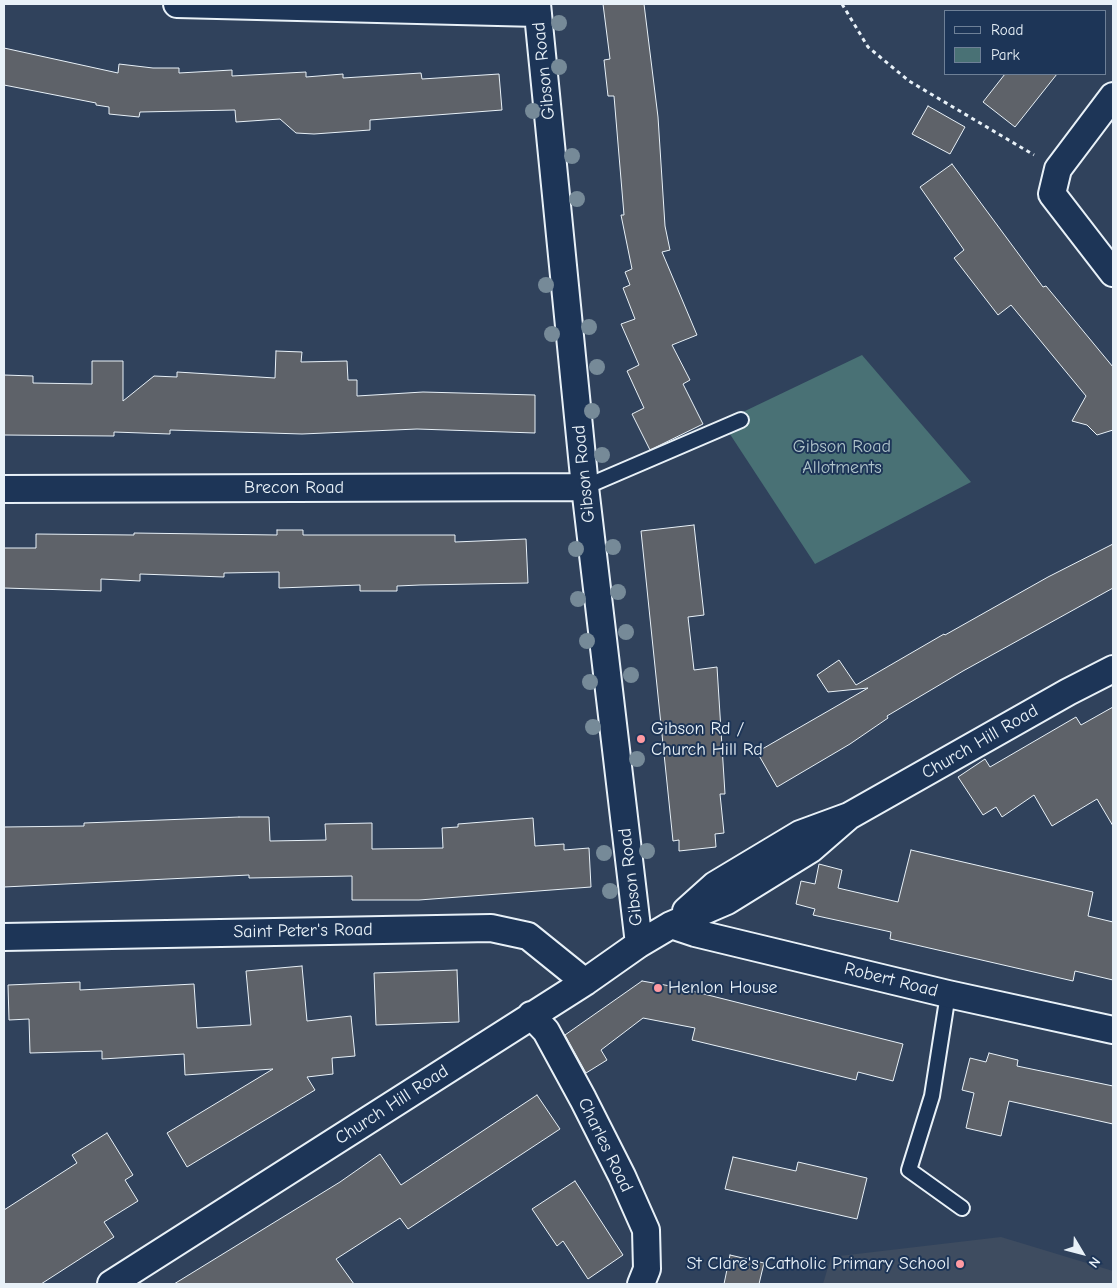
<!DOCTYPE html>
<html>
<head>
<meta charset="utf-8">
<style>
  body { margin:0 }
  #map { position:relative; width:1117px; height:1288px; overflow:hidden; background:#30425c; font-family:"Comic Neue",sans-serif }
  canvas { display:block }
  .frame { position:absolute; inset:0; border:5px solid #e8f1f8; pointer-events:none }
  .legend { position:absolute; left:944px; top:10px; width:162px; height:65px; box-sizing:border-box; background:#1d3557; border:1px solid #6e8097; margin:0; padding:6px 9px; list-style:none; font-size:15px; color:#e8f1f8 }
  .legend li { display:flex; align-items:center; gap:10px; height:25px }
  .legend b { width:25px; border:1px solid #6e8097 }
  .north { position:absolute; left:1057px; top:1228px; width:50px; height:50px; -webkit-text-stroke:4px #1d3557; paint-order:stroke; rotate:127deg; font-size:14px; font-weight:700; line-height:20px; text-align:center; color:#e8f1f8 }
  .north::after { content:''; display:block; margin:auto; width:18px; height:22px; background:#e8f1f8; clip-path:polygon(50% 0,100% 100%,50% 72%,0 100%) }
</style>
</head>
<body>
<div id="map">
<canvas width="1117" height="1288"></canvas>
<div class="frame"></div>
<ul class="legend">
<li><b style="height:6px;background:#1d3557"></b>Road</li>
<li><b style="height:14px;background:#497175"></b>Park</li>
</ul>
<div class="north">N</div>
</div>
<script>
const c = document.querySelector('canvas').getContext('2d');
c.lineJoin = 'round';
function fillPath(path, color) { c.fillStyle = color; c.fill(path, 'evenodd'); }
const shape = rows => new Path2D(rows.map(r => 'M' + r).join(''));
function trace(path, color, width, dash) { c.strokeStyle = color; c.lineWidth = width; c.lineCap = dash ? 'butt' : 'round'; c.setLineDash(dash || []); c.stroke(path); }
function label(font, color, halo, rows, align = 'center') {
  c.font = font + ' "Comic Neue",sans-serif'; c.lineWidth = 4; c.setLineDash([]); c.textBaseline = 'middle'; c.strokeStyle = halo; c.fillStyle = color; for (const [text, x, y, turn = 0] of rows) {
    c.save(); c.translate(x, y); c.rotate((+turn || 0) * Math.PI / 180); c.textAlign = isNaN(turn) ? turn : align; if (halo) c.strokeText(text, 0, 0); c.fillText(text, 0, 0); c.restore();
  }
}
const built = shape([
  [1001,1237,1113,1271,1113,1284,823,1284,831,1257]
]);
const green = shape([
  [862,355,971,482,815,564,722,422]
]);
const building = shape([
  [603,4,644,4,658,117,665,226,670,250,662,252,697,335,672,345,690,380,683,384,703,424,650,450,632,414,644,408,627,371,639,365,621,324,635,319,623,288,630,285,625,272,632,269,621,215,624,215,614,96,608,96,604,60,610,59,603,4],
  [4,48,118,73,119,64,153,68,179,68,179,73,232,70,232,76,306,72,306,77,343,74,343,78,421,73,422,79,499,74,502,110,370,120,370,130,314,134,296,133,280,119,236,122,235,110,140,112,139,117,109,114,109,107,96,105,96,103,4,85,4,48],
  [1005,74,1057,74,1015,127,983,102,1005,74],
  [928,106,965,127,950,154,912,134,928,106],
  [952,164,1043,287,1046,286,1113,367,1113,430,1097,435,1087,425,1072,421,1086,396,1011,305,998,315,954,258,964,250,920,187,952,164],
  [276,351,302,352,301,362,347,361,348,380,357,380,357,396,423,392,535,395,535,433,417,429,302,434,170,430,170,434,114,432,114,436,4,435,4,375,33,376,33,383,92,384,92,361,123,361,123,401,154,376,177,377,177,372,275,378,276,351],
  [694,525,704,615,688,617,694,670,717,667,725,794,720,794,724,833,715,834,716,847,679,851,679,840,673,841,641,531,694,525],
  [277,530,303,530,303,535,455,535,455,542,526,539,528,583,420,585,397,586,397,591,360,591,360,585,279,588,279,572,224,573,224,577,140,574,140,581,101,579,101,591,4,588,4,548,36,548,36,534,134,535,134,533,277,535,277,530],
  [1113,544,1113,588,963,671,887,716,888,718,850,744,777,787,757,752,868,688,828,692,817,675,839,660,856,685,944,634,945,635,1048,577,1113,544],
  [1113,707,1113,826,1097,799,1052,826,1034,795,1002,817,996,807,983,815,958,777,985,759,990,767,1076,717,1081,725,1113,707],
  [239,817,269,817,270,841,326,840,325,824,372,823,372,849,443,848,442,828,458,827,458,824,533,818,535,846,564,844,564,850,589,848,591,887,419,900,352,900,352,876,249,878,249,875,4,887,4,827,84,826,84,823,239,817],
  [911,850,1093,892,1088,916,1113,922,1113,980,1075,971,1073,981,890,939,891,932,813,915,815,909,796,904,801,881,815,884,819,864,842,870,838,888,898,902,911,850],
  [302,966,307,1021,351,1016,355,1056,332,1058,333,1074,307,1077,315,1090,187,1167,167,1133,273,1069,185,1075,184,1054,102,1059,102,1051,30,1053,29,1019,9,1020,8,985,80,982,80,990,194,984,197,1028,251,1025,246,971,302,966],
  [457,970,459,1022,376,1025,374,973,457,970],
  [642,981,676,987,903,1044,893,1081,858,1072,856,1080,738,1051,692,1040,695,1028,643,1018,601,1050,607,1060,586,1073,565,1035,642,981],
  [989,1053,1018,1060,1017,1066,1113,1086,1113,1124,1009,1101,1001,1136,966,1128,974,1093,962,1090,970,1058,986,1062,989,1053],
  [537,1095,560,1129,408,1229,400,1218,336,1259,354,1284,174,1284,340,1182,380,1154,401,1185,537,1095],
  [107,1133,133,1175,125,1180,138,1201,104,1222,114,1237,41,1284,4,1284,4,1210,77,1163,72,1155,107,1133],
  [733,1157,796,1171,798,1162,867,1178,857,1219,725,1189,733,1157],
  [575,1181,623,1255,588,1279,563,1241,557,1246,532,1209,575,1181],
  [730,1255,764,1263,759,1284,724,1284,730,1255]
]);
const path = shape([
  [842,4,868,47,909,81,1034,155]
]);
const lane = shape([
  [585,487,741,420],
  [948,994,932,1096,909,1170,962,1208]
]);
const street = shape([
  [177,4,538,13],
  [537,4,585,487,639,944],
  [1113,96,1058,169,1052,194,1113,273],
  [4,489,585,487],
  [686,911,715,885,800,834,849,816,1068,692,1113,669],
  [671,925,695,933,948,994,1113,1030],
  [4,937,491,928,528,936,585,982],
  [531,1015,546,1031,583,1099,622,1176,646,1230,647,1269,641,1284],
  [111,1284,585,982,639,944,671,925,727,901,811,849,849,816]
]);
const trees = [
  [559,23],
  [559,67],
  [533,111],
  [572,156],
  [577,199],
  [546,285],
  [589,327],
  [552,334],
  [597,367],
  [592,411],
  [602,455],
  [613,547],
  [576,549],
  [618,592],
  [578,599],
  [626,632],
  [587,641],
  [631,675],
  [590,682],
  [593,727],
  [637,759],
  [647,851],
  [604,853],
  [610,891]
];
const markers = [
  [641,739,5,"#ff9aa2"],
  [658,988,5,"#ff9aa2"],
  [960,1264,5,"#ff9aa2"]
];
const streetNames = [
  ["Gibson Road",544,71,-96],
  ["Gibson Road",584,474,-96],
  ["Brecon Road",294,488],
  ["Church Hill Road",980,742,-30],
  ["Gibson Road",631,877,-97],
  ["Saint Peter's Road",303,931,-1],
  ["Robert Road",891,980,14],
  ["Church Hill Road",392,1105,-33],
  ["Charles Road",605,1145,64]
];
const parkNames = [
  ["Gibson Road",842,447],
  ["Allotments",842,468]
];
const poiNames = [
  ["Gibson Rd /",651,729],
  ["Church Hill Rd",651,750],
  ["Henlon House",668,988],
  ["St Clare's Catholic Primary School",950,1264,"right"]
];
fillPath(built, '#3e4c60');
fillPath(green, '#497175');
fillPath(building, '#5e6269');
trace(building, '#e8f1f8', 1);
trace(lane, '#e8f1f8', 18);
trace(street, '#e8f1f8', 30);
trace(path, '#e8f1f8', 3, [4, 4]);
trace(lane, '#1d3557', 14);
trace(street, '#1d3557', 26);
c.fillStyle = '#768a98';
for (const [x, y] of trees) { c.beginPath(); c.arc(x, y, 8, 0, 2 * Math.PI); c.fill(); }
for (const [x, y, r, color] of markers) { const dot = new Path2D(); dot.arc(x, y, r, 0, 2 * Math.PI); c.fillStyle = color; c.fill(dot); trace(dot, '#1d3557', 2); }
label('18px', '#e8f1f8', '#1d3557', streetNames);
label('18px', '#b0c4ca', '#1d3557', parkNames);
label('18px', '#e8f1f8', '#1d3557', poiNames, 'left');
</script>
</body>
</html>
